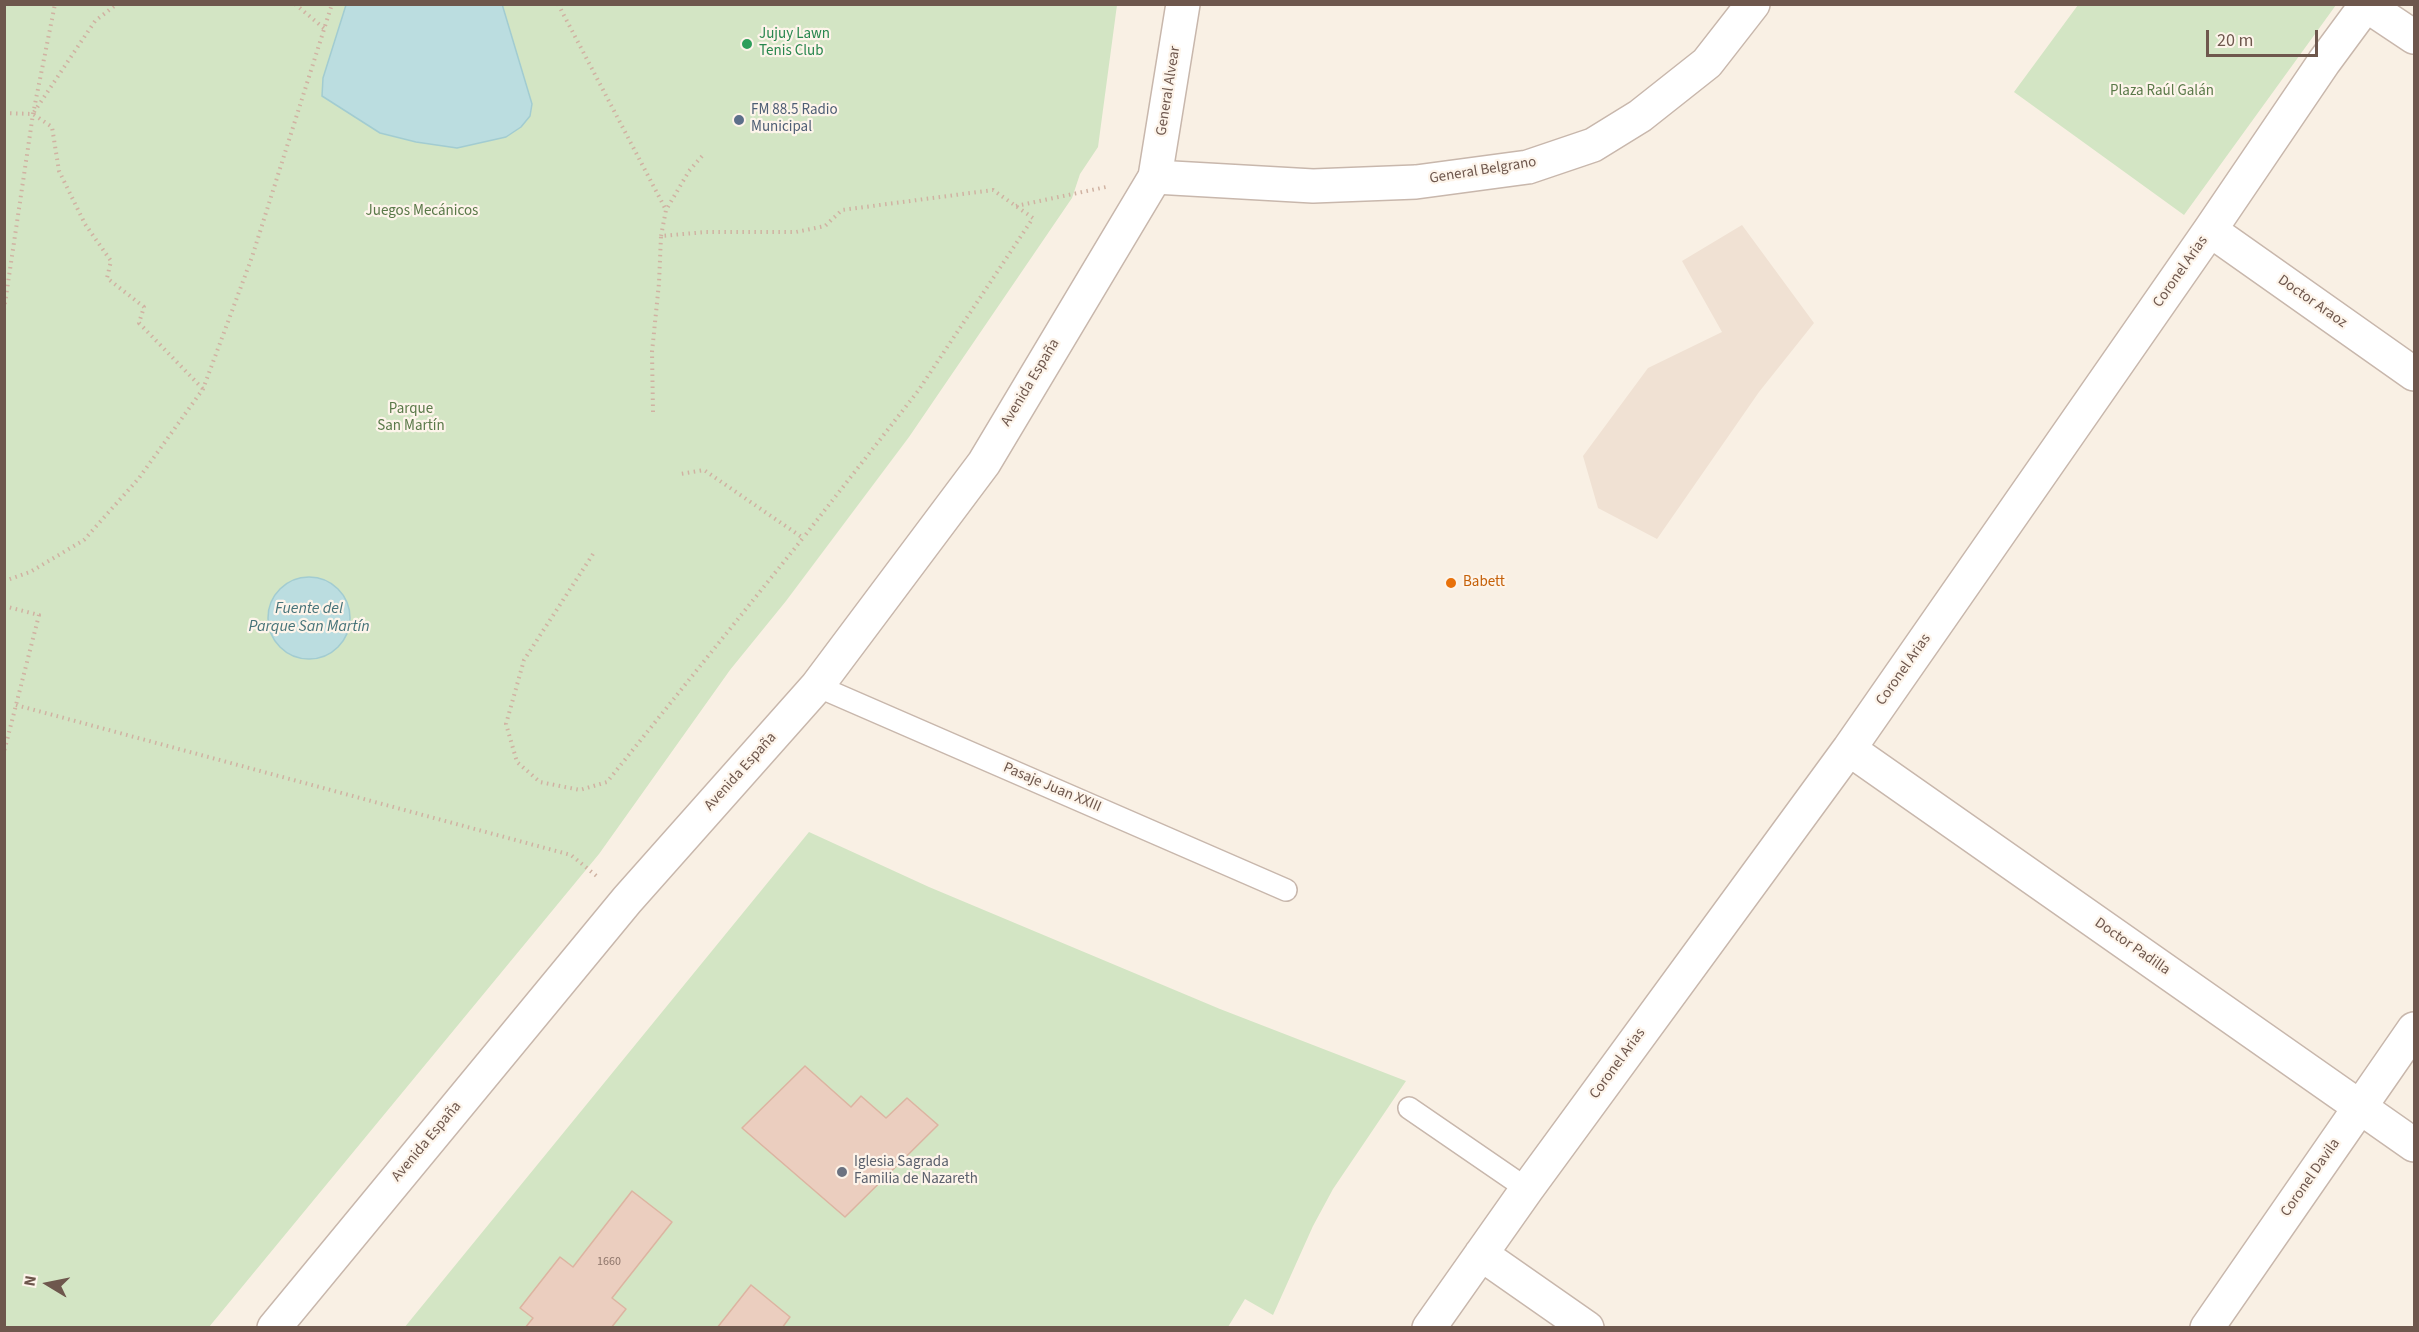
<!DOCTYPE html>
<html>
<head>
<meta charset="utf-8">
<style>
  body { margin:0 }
  #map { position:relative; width:2419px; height:1332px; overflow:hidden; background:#f9f0e4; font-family:"Source Sans 3",sans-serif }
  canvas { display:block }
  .frame { position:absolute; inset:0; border:6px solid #6e574d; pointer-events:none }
  .north { position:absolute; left:18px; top:1254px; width:60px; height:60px; -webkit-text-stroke:4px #fdf4ea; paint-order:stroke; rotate:280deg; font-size:16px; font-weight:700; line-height:24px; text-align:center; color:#6e574d }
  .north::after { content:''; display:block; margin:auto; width:21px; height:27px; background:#6e574d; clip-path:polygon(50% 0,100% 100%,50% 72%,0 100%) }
  .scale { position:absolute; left:2206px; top:30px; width:112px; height:27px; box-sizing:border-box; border:3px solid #6e574d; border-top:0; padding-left:8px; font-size:18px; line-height:21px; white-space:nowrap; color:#6e574d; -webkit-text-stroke:4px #fdf4ea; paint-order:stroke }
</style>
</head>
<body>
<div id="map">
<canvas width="2419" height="1332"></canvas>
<div class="frame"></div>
<div class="north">N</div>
<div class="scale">20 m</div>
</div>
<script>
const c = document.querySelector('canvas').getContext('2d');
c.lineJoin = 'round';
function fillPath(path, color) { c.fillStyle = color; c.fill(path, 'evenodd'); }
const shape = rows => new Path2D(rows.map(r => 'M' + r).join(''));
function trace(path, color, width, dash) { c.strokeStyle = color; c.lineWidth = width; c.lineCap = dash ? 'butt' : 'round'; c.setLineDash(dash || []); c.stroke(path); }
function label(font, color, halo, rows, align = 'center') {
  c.font = font + ' "Source Sans 3",sans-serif'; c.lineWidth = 4.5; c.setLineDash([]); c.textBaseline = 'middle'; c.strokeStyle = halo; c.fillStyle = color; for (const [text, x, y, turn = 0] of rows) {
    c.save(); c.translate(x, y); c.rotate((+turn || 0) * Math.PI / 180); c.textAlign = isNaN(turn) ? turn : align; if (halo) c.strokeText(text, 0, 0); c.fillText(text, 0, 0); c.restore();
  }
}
const residential = shape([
  [1742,225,1814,323,1759,392,1657,539,1598,508,1583,456,1648,368,1722,332,1682,261]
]);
const green = shape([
  [5,5,1117,5,1098,147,1080,174,1072,198,909,437,786,601,730,670,599,854,209,1327,5,1328],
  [2078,5,2078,4,2336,5,2184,215,2014,92],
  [809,832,929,887,1220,1009,1406,1081,1333,1189,1313,1226,1273,1315,1245,1299,1228,1327,404,1328]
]);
const water = shape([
  [502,4,532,104,530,116,521,127,506,137,457,148,416,142,380,133,322,96,323,78,346,5,502,4],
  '268 618a41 41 0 1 1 82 0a41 41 0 1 1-82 0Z'
]);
const building = shape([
  [805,1066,851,1107,861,1096,886,1118,907,1098,938,1125,845,1217,742,1128,805,1066],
  [632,1191,672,1222,612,1298,626,1309,611,1328,525,1328,533,1318,520,1308,560,1257,573,1267,632,1191],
  [751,1285,790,1317,782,1328,717,1328,751,1285]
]);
const path = shape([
  [295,4,326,30],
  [558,4,666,210],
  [34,112,95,21,117,4],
  [4,113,33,114,52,127,59,171,85,224,111,261,107,278,144,307,139,323,203,389],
  [1016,206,1106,187],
  [661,236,666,210,689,171,703,155],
  [4,310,33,114,55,4],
  [653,412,652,352,659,283,661,236,706,232,796,232,825,226,842,210,993,190,1033,218,918,391,803,538],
  [593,554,524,660,506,724,517,762,540,782,580,790,607,782,803,538,704,470,680,474],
  [4,581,30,572,84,540,139,478,203,389,252,257,332,4],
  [4,606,39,615,4,752],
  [16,705,571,855,599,878]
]);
const service = shape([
  [817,686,1286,890],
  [1409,1108,1527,1189]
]);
const minor = shape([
  [1155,177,1313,186,1416,182,1528,167,1593,145,1640,116,1707,63,1753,4],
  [2210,230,2414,374],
  [1849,749,2414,1145],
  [1481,1254,1587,1328],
  [1429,1328,1527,1189,1849,749,2210,230,2324,62,2366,5,2414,37],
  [2207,1328,2414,1029]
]);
const tertiary = shape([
  [274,1328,627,900,817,686,984,463,1155,177,1183,4]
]);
const markers = [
  [747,44,6,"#2e9e5b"],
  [739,120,6,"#5c6f8a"],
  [1451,583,6,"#e8710a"],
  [842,1172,6,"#6b7280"]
];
const numberNames = [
  ["1660",609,1262]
];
const leisureNames = [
  ["Jujuy Lawn",759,35],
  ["Tenis Club",759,52]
];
const streetNames = [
  ["General Alvear",1169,91,-81],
  ["General Belgrano",1483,171,-9],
  ["Coronel Arias",2181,272,-55],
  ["Doctor Araoz",2312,302,35],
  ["Avenida España",1031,383,-59],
  ["Coronel Arias",1904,670,-55],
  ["Avenida España",741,772,-48],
  ["Pasaje Juan XXIII",1052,788,23],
  ["Doctor Padilla",2132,947,35],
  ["Coronel Arias",1618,1064,-54],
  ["Avenida España",427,1142,-50],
  ["Coronel Davila",2311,1178,-55]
];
const parkNames = [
  ["Plaza Raúl Galán",2162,92],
  ["Juegos Mecánicos",422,212],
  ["Parque",411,410],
  ["San Martín",411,427]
];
const serviceNames = [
  ["FM 88.5 Radio",751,111],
  ["Municipal",751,128]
];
const foodNames = [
  ["Babett",1463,583]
];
const worshipNames = [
  ["Iglesia Sagrada",854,1163],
  ["Familia de Nazareth",854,1180]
];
const waterNames = [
  ["Fuente del",309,609],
  ["Parque San Martín",309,627]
];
fillPath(residential, '#f0e1d3');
fillPath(green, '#d3e5c4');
fillPath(water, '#bbdde0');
trace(water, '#a2ccd1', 1.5);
fillPath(building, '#ebcebf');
trace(building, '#dcb4a1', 1.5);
trace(service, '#c8b7ac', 24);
trace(minor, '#c8b7ac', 36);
trace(tertiary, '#c8b7ac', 36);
trace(path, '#d0b2a2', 4, [1.5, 4.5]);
trace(service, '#fff', 21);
trace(minor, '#fff', 33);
trace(tertiary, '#fff', 33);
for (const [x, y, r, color] of markers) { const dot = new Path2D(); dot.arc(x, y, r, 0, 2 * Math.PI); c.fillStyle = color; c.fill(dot); trace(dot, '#fdf4ea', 2); }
label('12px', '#8d756a', null, numberNames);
label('15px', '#27864d', '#fdf4ea', leisureNames, 'left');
label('15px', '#6e574d', '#fdf4ea', streetNames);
label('15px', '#5a7949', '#fdf4ea', parkNames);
label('15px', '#4e5e75', '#fdf4ea', serviceNames, 'left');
label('15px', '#c56008', '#fdf4ea', foodNames, 'left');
label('15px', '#5b616d', '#fdf4ea', worshipNames, 'left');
label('italic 16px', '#467379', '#fdf4ea', waterNames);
</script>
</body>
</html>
